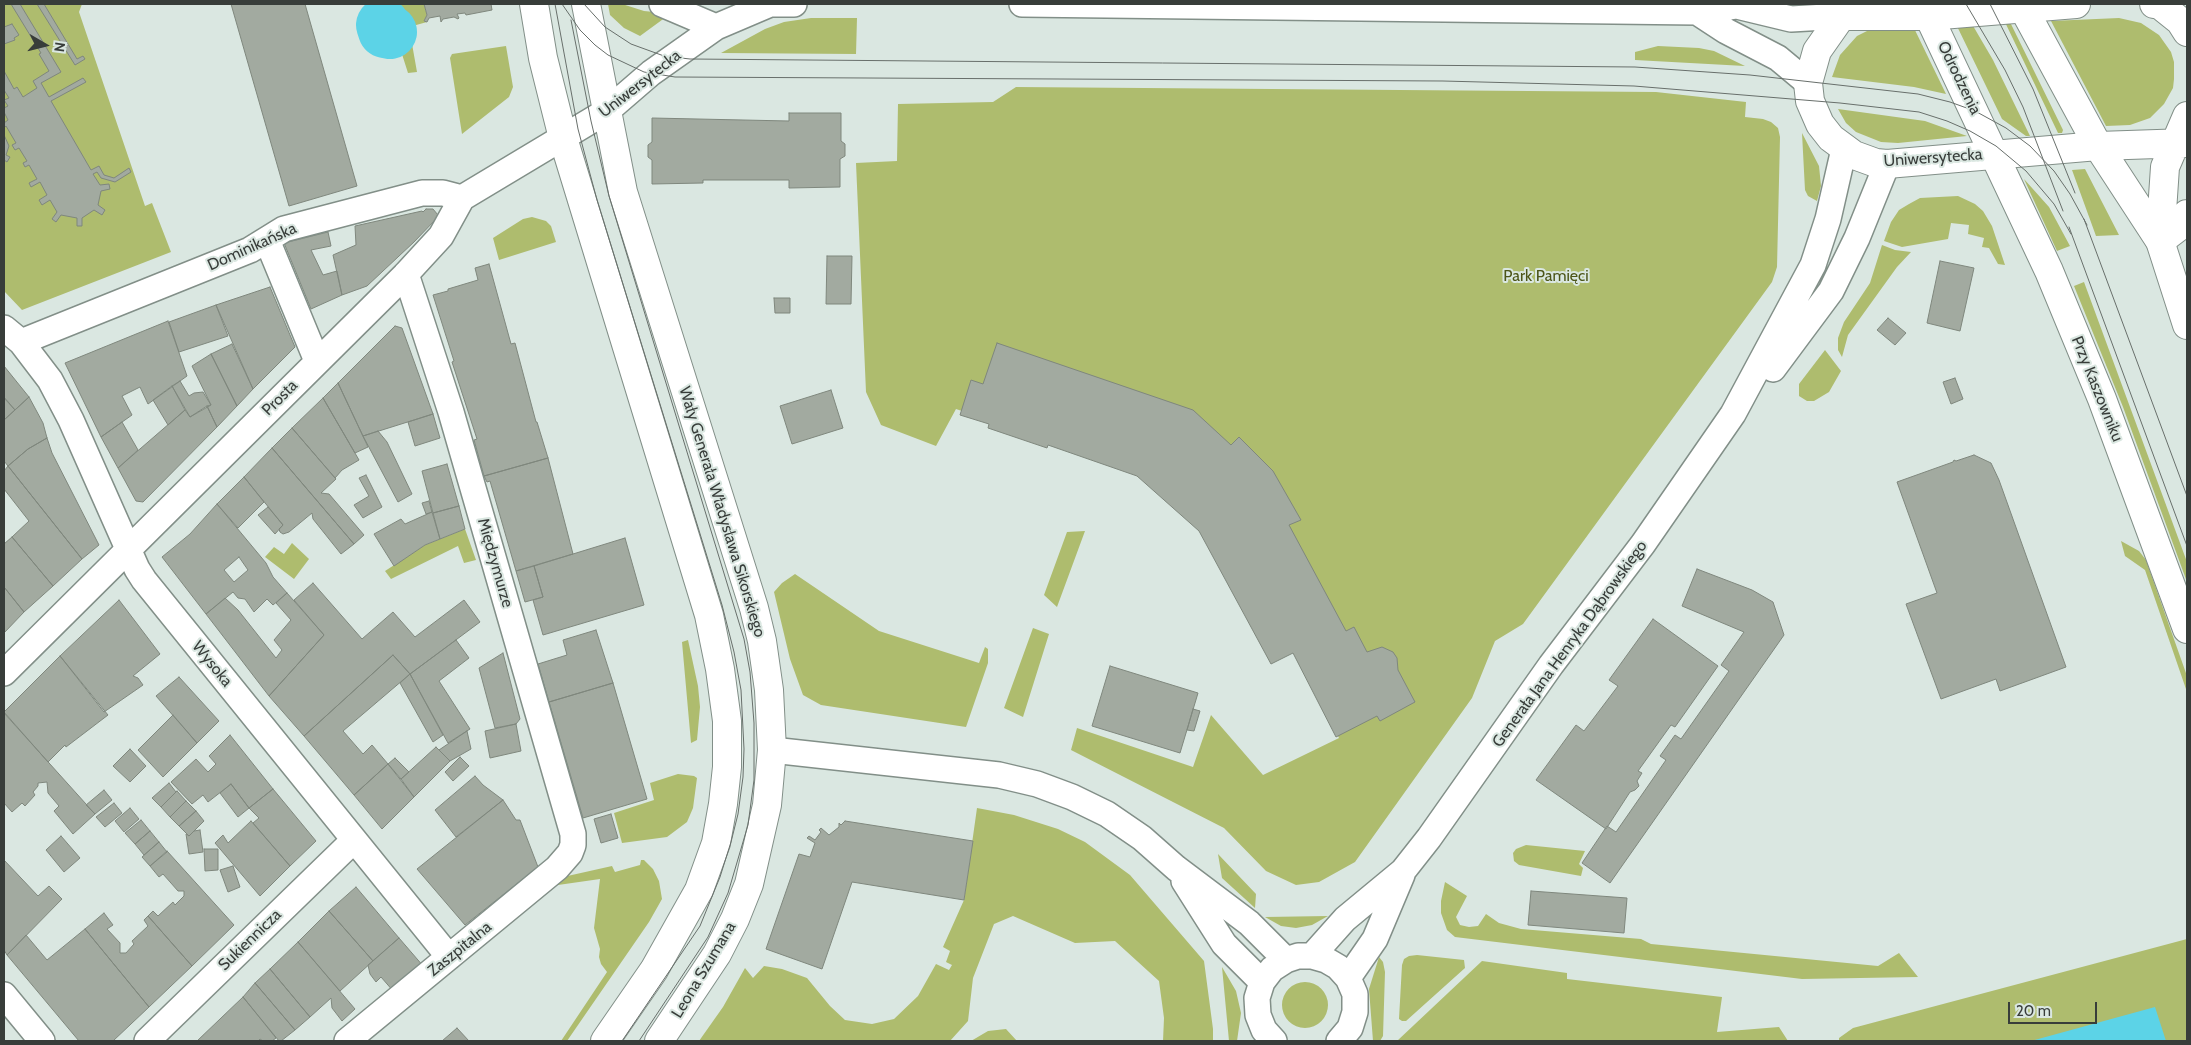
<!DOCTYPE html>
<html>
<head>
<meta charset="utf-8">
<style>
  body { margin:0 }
  #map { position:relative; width:2191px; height:1045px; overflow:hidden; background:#dae7e1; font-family:Cabin,sans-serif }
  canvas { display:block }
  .frame { position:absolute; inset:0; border:5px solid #383d3a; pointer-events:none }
  .north { position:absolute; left:20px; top:20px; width:50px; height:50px; -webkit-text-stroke:4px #dae7e1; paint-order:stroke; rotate:98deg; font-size:14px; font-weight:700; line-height:20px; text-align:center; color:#383d3a }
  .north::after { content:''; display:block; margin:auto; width:18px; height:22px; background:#383d3a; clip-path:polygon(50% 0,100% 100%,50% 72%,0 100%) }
  .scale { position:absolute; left:2008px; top:1002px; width:89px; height:22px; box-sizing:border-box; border:2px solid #383d3a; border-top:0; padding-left:6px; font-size:15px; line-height:18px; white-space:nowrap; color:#383d3a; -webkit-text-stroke:4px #dae7e1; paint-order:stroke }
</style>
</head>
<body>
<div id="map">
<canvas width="2191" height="1045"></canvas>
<div class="frame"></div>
<div class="north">N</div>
<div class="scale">20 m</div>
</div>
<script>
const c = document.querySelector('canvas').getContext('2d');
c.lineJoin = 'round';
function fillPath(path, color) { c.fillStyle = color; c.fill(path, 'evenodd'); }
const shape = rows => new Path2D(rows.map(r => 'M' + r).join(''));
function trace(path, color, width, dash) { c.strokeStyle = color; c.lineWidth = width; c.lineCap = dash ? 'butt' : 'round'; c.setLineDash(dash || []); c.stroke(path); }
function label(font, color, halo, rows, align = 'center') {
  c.font = font + ' Cabin,sans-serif'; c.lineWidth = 4; c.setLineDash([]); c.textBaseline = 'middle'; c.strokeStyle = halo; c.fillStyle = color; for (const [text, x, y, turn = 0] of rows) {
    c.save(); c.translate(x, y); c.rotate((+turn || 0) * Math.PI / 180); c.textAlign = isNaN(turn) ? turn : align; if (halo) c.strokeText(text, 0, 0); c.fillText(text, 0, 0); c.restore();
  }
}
const green = shape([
  [4,4,82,4,79,12,145,206,152,203,171,252,22,310,4,291],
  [386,4,424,4,427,15,424,21,427,22,409,27,417,72,408,73],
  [608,4,622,4,644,11,664,13,666,17,640,36,624,28,610,15],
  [811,18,857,18,856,54,721,53,765,29,784,22],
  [2003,18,2009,20,2063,130,2062,133,2058,133],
  [2119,18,2141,23,2159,35,2171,52,2174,62,2174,79,2173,88,2164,104,2150,118,2130,125,2106,126,2051,21],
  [1969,19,1993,60,2030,136,2026,136,2002,119,1954,20],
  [1913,26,1946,94,1914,87,1832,77,1840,55,1857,36,1875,27],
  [506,46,513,87,509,97,462,134,450,58,452,54],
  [1658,46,1699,48,1714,51,1745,66,1635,60,1635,52],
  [1016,87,1656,92,1746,102,1745,117,1763,119,1771,122,1778,128,1780,137,1777,267,1772,282,1523,624,1495,641,1472,698,1355,862,1319,882,1296,885,1266,871,1224,828,1071,750,1077,728,1193,767,1211,715,1263,775,1339,738,1293,647,1206,529,1139,471,956,409,936,446,881,425,866,392,856,163,897,161,898,104,993,102],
  [1838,109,1925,121,1967,136,1898,143,1881,142,1856,132,1846,123],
  [1802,133,1819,166,1821,186,1817,201,1808,196,1805,190],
  [2085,169,2119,235,2096,236,2072,170],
  [2024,179,2049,207,2070,246,2057,251],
  [1958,196,1975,204,1983,211,1992,226,2005,265,1998,264,1989,248,1982,247,1984,238,1968,234,1969,225,1951,223,1948,239,1902,247,1884,241,1891,222,1899,210,1909,204,1920,198],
  [532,217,546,221,551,226,556,242,499,260,493,238,523,219],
  [1882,245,1895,250,1911,252,1897,267,1848,335,1842,357,1838,350,1838,338,1844,322,1870,283],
  [2084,282,2187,562,2187,582,2123,407,2074,286],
  [1825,350,1841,371,1829,392,1814,401,1807,401,1799,396,1799,384],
  [465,529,476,560,464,563,458,546,391,579,385,571,425,545],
  [1085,531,1057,607,1044,595,1067,532],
  [2121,541,2139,551,2146,560,2187,676,2187,692,2145,570,2125,556],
  [292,543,309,559,294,579,265,557,274,547,284,554],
  [795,574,879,631,979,663,985,647,988,649,988,663,966,727,821,705,803,695,790,659,774,592,782,583],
  [1033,628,1049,634,1023,717,1004,708],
  [688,640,698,686,700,707,697,740,691,743,682,642],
  [678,774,694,776,697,778,693,808,687,822,667,837,622,843,614,813,654,800,650,783],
  [977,808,1014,815,1058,829,1085,842,1130,875,1204,961,1213,1029,1213,1041,1163,1041,1164,1018,1159,981,1115,941,1075,943,1013,916,994,924,973,978,968,1021,950,1041,699,1041,723,1007,745,968,753,978,764,966,782,969,807,978,830,1006,845,1020,872,1024,894,1019,918,996,936,964,949,970,952,965,946,962,950,951,943,947,964,900],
  [1526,845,1585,851,1579,864,1583,868,1581,876,1519,865,1514,861,1513,853,1516,849],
  [1218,854,1256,894,1255,908,1222,878],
  [641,860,644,860,653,869,659,881,662,899,649,922,567,1041,561,1041,607,972,601,964,599,957,600,949,594,928,600,879,551,886,563,877,612,866,615,872,640,865],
  [1445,882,1467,896,1456,917,1460,925,1469,927,1478,926,1486,914,1499,923,1521,929,1641,939,1651,944,1878,966,1899,953,1918,977,1802,979,1455,937,1447,930,1441,913,1441,901],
  [1328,916,1312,925,1296,928,1281,926,1265,917],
  [2187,939,2187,1041,1839,1041,1839,1038,1853,1028],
  [1417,955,1464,960,1465,968,1406,1021,1402,1021,1399,1019,1402,965,1404,959,1409,956],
  [1379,957,1383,962,1385,972,1383,1036,1380,1041,1373,1041,1369,989],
  [1482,961,1567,973,1567,979,1722,997,1717,1032,1779,1027,1788,1041,1397,1041],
  [1222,967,1236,991,1241,1013,1237,1041,1229,1041],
  '1282 1005a23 23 0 1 1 46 0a23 23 0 1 1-46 0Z',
  [1006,1029,1017,1041,971,1041,988,1031]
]);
const water = shape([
  [2155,1007,2166,1041,2031,1041]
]);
const river = shape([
  [383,25,385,31,390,32]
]);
const building = shape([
  [11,4,20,4,61,72,41,83,49,97,83,78,86,82,51,101,91,170,99,166,104,175,114,178,129,168,131,172,115,182,101,178,97,172,93,174,100,185,109,184,110,189,101,191,98,205,105,210,102,215,94,210,82,218,82,226,77,226,77,218,61,215,56,222,52,219,57,212,50,200,42,205,39,200,47,195,40,182,31,187,29,183,37,179,29,165,25,167,23,163,27,161,19,148,15,150,12,145,16,143,6,126,4,128,4,123,8,120,4,112,4,108,8,106,4,100,9,98,4,90,4,71,14,89,17,87,23,97,37,88,33,81,49,71,39,54,41,53,11,4],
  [37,4,44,4,77,59,83,56,85,59,75,65,37,4],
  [231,4,305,4,357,186,289,206,231,4],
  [424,4,491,4,492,10,466,15,465,13,457,14,459,18,458,19,454,17,443,19,441,22,440,16,429,18,427,22,424,21,427,15,424,4],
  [12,24,19,35,14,38,15,40,4,44,4,27,12,24],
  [789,113,841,113,841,141,845,144,845,156,840,159,840,187,789,188,789,180,703,180,703,183,652,184,652,160,648,157,648,145,652,142,652,118,789,121,789,113],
  [4,135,9,146,6,155,10,157,7,162,4,160,4,135],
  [426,209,433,209,438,215,437,218,414,242,367,286,342,295,333,255,356,245,355,226,422,211,423,212,426,209],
  [328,232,331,246,311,250,323,275,337,271,342,295,311,309,284,243,328,232],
  [827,256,852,256,851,304,826,304,827,256],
  [1940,261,1974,268,1960,331,1927,323,1940,261],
  [489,264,511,344,515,343,536,422,537,422,548,458,484,476,474,440,477,439,452,362,454,361,433,295,448,291,448,289,478,280,475,268,489,264],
  [270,287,295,347,253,389,216,305,270,287],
  [774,298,790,298,790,313,775,313,774,298],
  [216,305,228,336,179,352,169,322,216,305],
  [1888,318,1906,333,1895,345,1877,330,1888,318],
  [168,321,187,376,148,404,140,387,122,396,132,415,101,437,65,363,168,321],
  [395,326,402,328,433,414,363,436,338,383,395,326],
  [997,343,1193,410,1231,445,1239,437,1273,471,1301,520,1289,525,1346,631,1354,627,1367,652,1382,647,1393,652,1397,658,1398,670,1415,702,1380,721,1377,716,1336,737,1293,653,1271,664,1199,531,1137,476,1048,445,1047,448,988,428,989,424,960,415,971,380,983,384,997,343],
  [232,344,253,389,237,406,211,354,232,344],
  [211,354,237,406,217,427,207,406,211,405,192,366,211,354],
  [4,366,29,397,15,410,4,397,4,366],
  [1955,378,1963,399,1951,404,1943,382,1955,378],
  [180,381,189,396,194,393,203,392,211,405,190,417,172,386,180,381],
  [338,383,368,447,355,453,323,398,338,383],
  [172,386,185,410,168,425,153,400,172,386],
  [831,390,843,428,792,444,780,406,831,390],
  [29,397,43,423,47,438,28,449,8,466,4,461,4,420,29,397],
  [4,398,15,410,4,420,4,398],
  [323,398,359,460,342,470,335,478,292,428,323,398],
  [207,406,217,427,143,502,136,501,118,468,185,410,190,417,207,406],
  [433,414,440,438,415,446,408,422,433,414],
  [122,422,138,450,118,468,101,437,122,422],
  [292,428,336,479,321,493,329,494,364,535,354,544,272,448,292,428],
  [378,431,387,442,412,494,398,502,363,436,378,431],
  [47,438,52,453,99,545,82,559,8,466,28,449,47,438],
  [272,448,354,544,341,554,313,519,312,513,289,532,283,534,280,532,279,529,283,525,244,477,272,448],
  [1974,455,1991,463,1999,480,2066,667,2000,691,1996,679,1941,699,1906,604,1937,593,1897,482,1953,462,1954,460,1956,461,1974,455],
  [548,458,573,554,516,571,490,481,487,482,484,476,548,458],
  [447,464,459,506,433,513,422,471,447,464],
  [8,466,82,559,53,586,12,537,29,521,4,489,4,471,8,466],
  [366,475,382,507,363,518,354,505,369,496,359,478,366,475],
  [244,477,264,502,238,528,217,504,244,477],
  [429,501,432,512,426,514,422,503,429,501],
  [217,504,266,563,273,577,287,593,273,605,267,599,254,612,245,599,238,598,233,592,206,614,162,557,190,534,217,504],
  [239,557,248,570,234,582,224,570,239,557],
  [459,506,465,529,440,539,433,513,459,506],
  [268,507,283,525,275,534,258,515,268,507],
  [432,512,440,539,425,545,394,566,374,534,401,519,405,524,432,512],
  [12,537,53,586,24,612,4,587,4,544,12,537],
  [625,538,644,605,543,635,533,600,543,597,534,566,625,538],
  [534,566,543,597,525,602,516,571,534,566],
  [1697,569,1752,590,1773,602,1784,635,1610,883,1582,863,1607,826,1616,832,1666,760,1660,756,1675,735,1681,739,1729,671,1721,665,1744,632,1682,606,1697,569],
  [313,583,362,639,393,612,415,637,464,600,480,622,410,674,393,655,304,736,269,696,324,635,294,600,313,583],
  [4,587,24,612,4,633,4,587],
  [287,593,324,635,269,696,206,614,225,598,238,610,276,658,282,650,274,640,291,620,276,603,287,593],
  [119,600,160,654,133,676,138,678,143,685,104,712,60,656,119,600],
  [1653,619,1718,666,1675,727,1671,725,1638,771,1642,773,1637,781,1639,786,1635,790,1630,792,1606,829,1536,780,1576,725,1584,731,1618,686,1609,680,1653,619],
  [596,630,613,683,549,702,538,664,567,655,563,640,596,630],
  [456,640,469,658,439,681,470,729,448,743,410,674,456,640],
  [503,653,520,719,516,724,495,728,479,668,503,653],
  [393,655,410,674,343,731,363,754,372,745,388,764,354,795,304,736,393,655],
  [60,656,108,715,66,747,65,745,48,762,4,712,60,656],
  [1110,666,1198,693,1180,753,1092,726,1110,666],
  [410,674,443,735,433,742,400,683,410,674],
  [179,677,219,721,197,743,156,696,179,677],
  [613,683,647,799,583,818,549,702,613,683],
  [1193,709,1200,711,1194,731,1187,730,1193,709],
  [4,713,95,814,73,834,54,811,59,806,48,793,47,782,38,783,38,786,33,792,35,795,25,806,22,803,12,812,4,803,4,713],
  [173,715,197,743,163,777,138,750,173,715],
  [516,724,521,751,490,758,485,731,516,724],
  [467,731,471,749,450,761,439,750,467,731],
  [230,735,273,789,249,808,231,784,208,802,203,795,192,804,171,782,196,759,208,772,216,764,209,756,230,735],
  [436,747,450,761,414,797,401,779,436,747],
  [130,749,146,766,130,782,113,766,130,749],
  [460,757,469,766,453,781,445,772,460,757],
  [395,758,409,772,401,779,388,764,395,758],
  [388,764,414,797,382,829,354,795,388,764],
  [475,776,483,785,503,800,456,837,435,810,475,776],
  [169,783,176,792,161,807,152,798,169,783],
  [231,784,249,808,238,817,220,793,231,784],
  [273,789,316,841,290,866,253,823,259,818,249,808,273,789],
  [104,790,112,800,95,814,86,805,104,790],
  [177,791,186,801,170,817,161,807,177,791],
  [503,800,516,820,520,820,538,867,465,925,417,869,503,800],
  [186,801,196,811,179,826,170,817,186,801],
  [114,803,122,813,105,827,96,817,114,803],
  [130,808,139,819,124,832,115,821,130,808],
  [196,811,204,821,189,836,179,826,196,811],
  [611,814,618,838,601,843,594,819,611,814],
  [141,820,150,831,135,844,125,833,141,820],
  [251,821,290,866,260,896,215,843,223,835,228,843,251,821],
  [845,821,973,841,964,900,852,882,822,969,766,949,799,854,810,857,815,843,807,838,809,836,815,840,821,832,819,830,821,828,829,835,839,827,839,823,841,825,845,821],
  [200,830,203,852,189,854,186,834,189,836,194,831,200,830],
  [150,831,159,842,144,855,135,844,150,831],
  [61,836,80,858,64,872,46,850,61,836],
  [159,842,167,852,150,866,142,857,159,842],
  [204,849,218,849,218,870,205,871,204,849],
  [167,851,234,925,192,966,148,916,153,911,158,916,173,902,175,905,184,896,184,891,178,891,163,874,159,877,150,866,167,851],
  [4,860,38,896,49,886,62,899,7,955,4,950,4,860],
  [233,866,240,887,228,892,220,870,233,866],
  [356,887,399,938,373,961,329,911,356,887],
  [1531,891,1627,898,1624,933,1528,925,1531,891],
  [329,911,373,961,340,991,298,942,329,911],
  [104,913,113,925,107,929,120,943,120,953,126,953,134,944,132,941,148,926,144,920,148,916,192,966,149,1007,85,929,104,913],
  [85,929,149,1007,113,1041,79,1041,7,955,26,935,47,960,85,929],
  [399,938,424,967,394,992,381,977,376,982,370,974,368,965,399,938],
  [298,942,355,1009,342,1021,332,1008,331,998,310,1017,270,969,298,942],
  [270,969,310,1017,295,1030,255,983,270,969],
  [255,983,295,1030,281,1041,279,1041,243,997,255,983],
  [243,997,276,1038,272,1041,263,1041,260,1039,258,1041,197,1041,243,997],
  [457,1028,469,1041,442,1041,457,1028]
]);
const street = shape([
  [662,4,716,27],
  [1022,4,1697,12,1737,6,1791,19,1843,16],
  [1697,12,1726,31,1778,58,1808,83],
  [267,240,317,361],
  [4,328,21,342,50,380,71,420,137,569,144,580,449,957],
  [21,342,250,250,284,229,422,193,443,193,462,198],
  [1773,369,1831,291,1857,238,1887,164],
  [4,673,406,274,441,236,462,198,607,111,651,73,716,27,770,4,794,4],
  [772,750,999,775,1037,784,1072,797,1107,814,1142,838,1176,868,1249,923,1286,960],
  [1184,881,1224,944,1262,982],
  [1312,956,1345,919,1403,871,1429,838,1551,665,1643,544,1733,414,1813,265,1828,219,1844,149],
  [1348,978,1375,939,1402,875],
  [4,995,42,1041],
  [147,1041,354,840],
  [347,1041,557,868,570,853,573,845,573,834,451,412,406,274],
  [1274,1041,1264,1030,1258,1015,1257,998,1262,982,1272,969,1286,960,1298,956,1312,956,1326,960,1338,967,1348,978,1355,994,1355,1012,1350,1028,1339,1041]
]);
const secondary = shape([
  [534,4,543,58,563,138,709,615,720,669,727,721,727,767,723,804,716,843,699,890,654,970,605,1041],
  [586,4,623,192,754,608,762,641,769,690,772,750,767,805,749,884,735,919,717,954,659,1041],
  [1850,4,1817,51,1808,83,1810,101,1820,124,1831,138,1854,155,1876,163,1887,164,2098,146,2187,143],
  [2154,4,2160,5,2180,21,2187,32],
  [1843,16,1929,16,2076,4],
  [2160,241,2165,167,2187,116],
  [2160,241,2181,225,2187,214]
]);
const primary = shape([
  [1923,4,2049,271,2102,399,2187,629],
  [2021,4,2098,146,2160,241,2187,325]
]);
const tram = shape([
  [555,4,578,129,597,200,722,605,734,652,741,690,744,749,743,777,738,814,731,842,720,877,700,926,622,1041],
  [562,4,580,30,595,45,608,55,644,72,675,77,1443,81,1634,86,1840,103,1919,112,1947,121,1970,131,1996,146,2026,171,2054,204,2071,234],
  [584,4,605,27,631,44,664,56,690,59,1635,67,1750,75,1918,94,1950,102,1975,111,2006,128,2030,146,2054,171,2070,194,2087,225],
  [1966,4,2005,70,2023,107,2063,211],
  [1990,4,2033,89,2075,193],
  [571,20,591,121,609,196,744,639,750,672,754,723,754,780,748,825,728,893,708,937,639,1041],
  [2084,219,2187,496],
  [2069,227,2187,546]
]);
const streetNames = [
  ["Odrodzenia",1959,78,64],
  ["Uniwersytecka",640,84,-38],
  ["Uniwersytecka",1933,158,-4],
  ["Dominikańska",252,247,-24],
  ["Przy Kaszowniku",2097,389,68],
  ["Prosta",280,398,-45],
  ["Wały Generała Władysława Sikorskiego",722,512,73],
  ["Międzymurze",495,563,74],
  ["Generała Jana Henryka Dąbrowskiego",1570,644,-54],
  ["Wysoka",212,664,51],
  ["Sukiennicza",250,940,-44],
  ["Zaszpitalna",460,949,-39],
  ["Leona Szumana",704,970,-59]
];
const parkNames = [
  ["Park Pamięci",1546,276]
];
fillPath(green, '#aebc6e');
fillPath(water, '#5cd3e7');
trace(river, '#5cd3e7', 54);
fillPath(building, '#a2aaa0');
trace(building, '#7f877d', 1);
trace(street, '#828f88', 28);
trace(secondary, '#828f88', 30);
trace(primary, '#828f88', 30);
trace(street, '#fff', 25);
trace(secondary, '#fff', 28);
trace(primary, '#fff', 28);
trace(tram, '#686f6b', 1);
label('16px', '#383d3a', '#dae7e1', streetNames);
label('16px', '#4c5518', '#dae7e1', parkNames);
</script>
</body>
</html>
